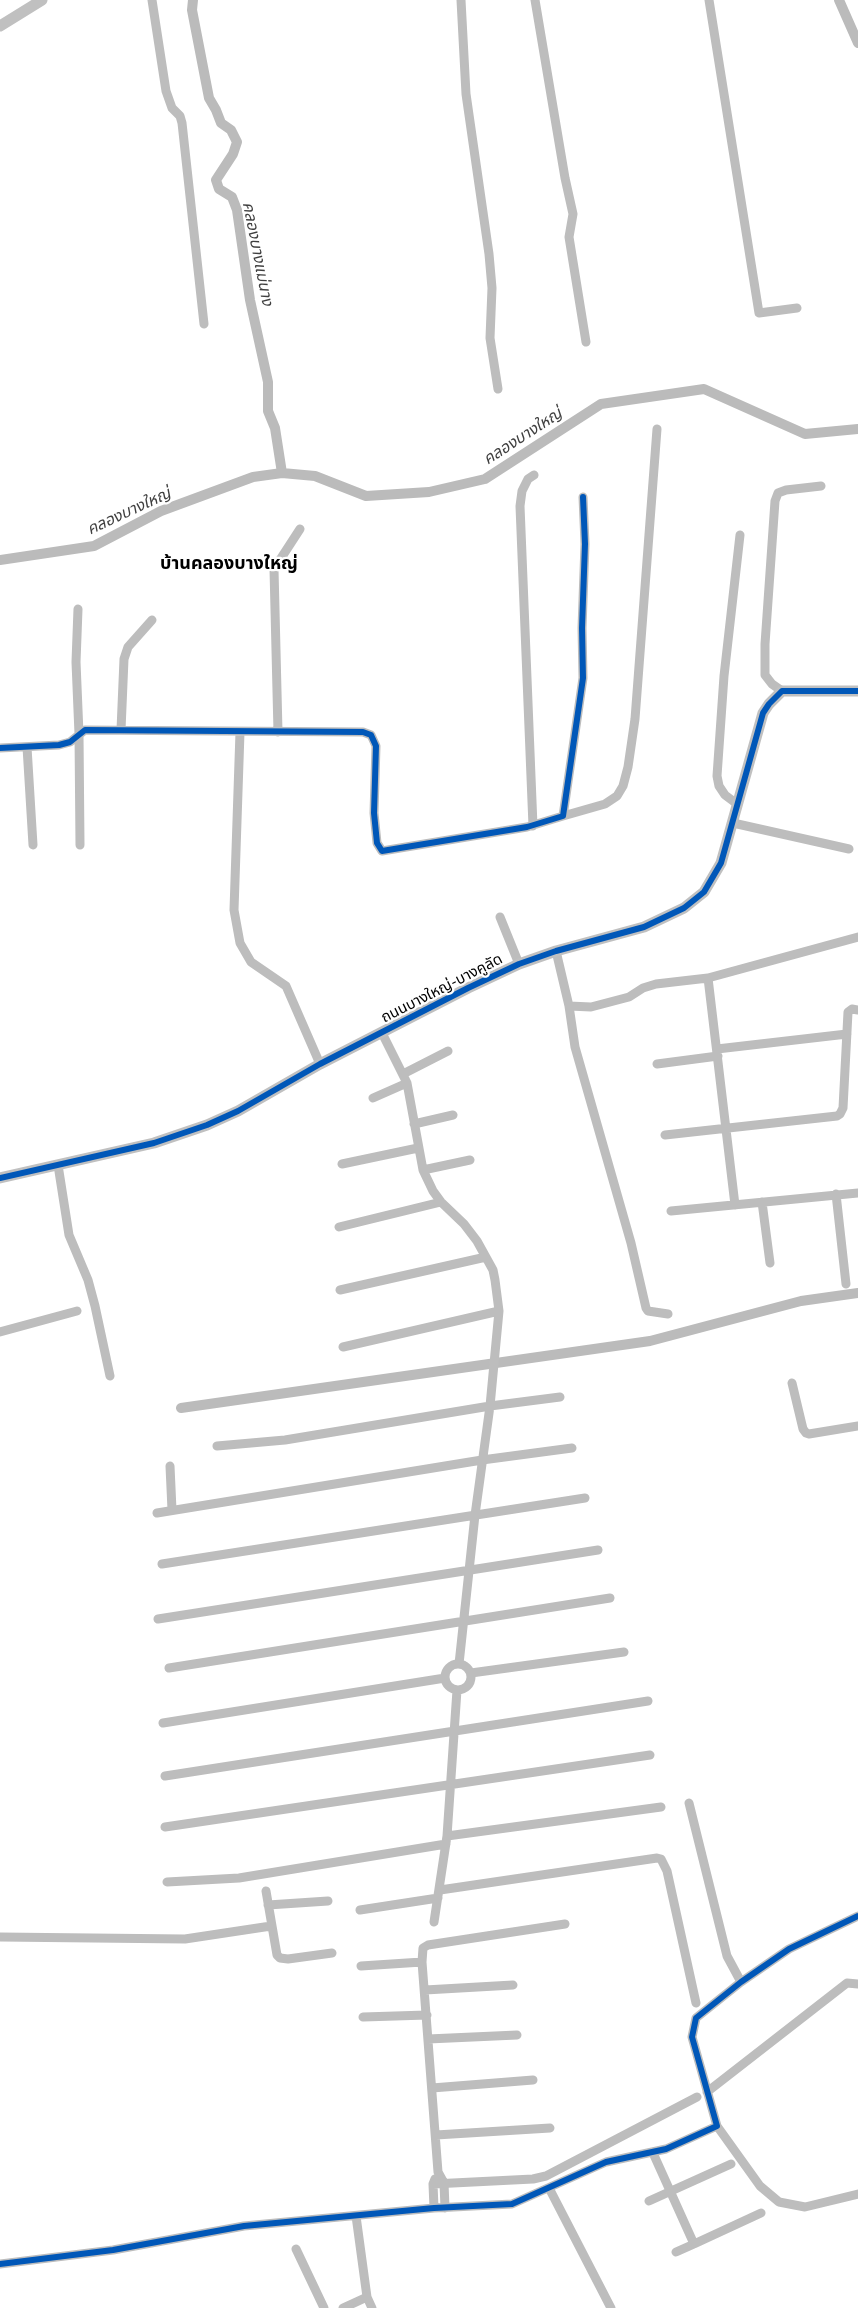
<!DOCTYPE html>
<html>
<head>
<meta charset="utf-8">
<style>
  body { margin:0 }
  canvas { display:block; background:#fff }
</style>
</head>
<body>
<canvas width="858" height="2308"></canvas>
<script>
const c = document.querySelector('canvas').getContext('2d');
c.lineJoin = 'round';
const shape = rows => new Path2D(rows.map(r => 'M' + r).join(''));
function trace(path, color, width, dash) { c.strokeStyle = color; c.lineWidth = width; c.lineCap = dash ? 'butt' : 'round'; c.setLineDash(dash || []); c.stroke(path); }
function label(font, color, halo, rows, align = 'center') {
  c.font = font + ' "Varela Round","Noto Sans Thai",sans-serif'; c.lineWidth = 4.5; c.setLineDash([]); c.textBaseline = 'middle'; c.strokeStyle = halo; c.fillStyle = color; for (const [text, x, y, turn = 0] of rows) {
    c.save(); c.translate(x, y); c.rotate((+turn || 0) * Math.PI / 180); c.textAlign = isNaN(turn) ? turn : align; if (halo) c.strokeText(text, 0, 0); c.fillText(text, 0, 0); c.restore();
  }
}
const canal = shape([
  [193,0,192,10,209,98,216,110,221,123,231,130,237,142,233,154,216,180,219,189,232,197,237,210,250,300,268,382,268,411,275,428,282,473],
  [839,0,858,43],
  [0,560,94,546,161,511,253,477,282,473,315,476,366,496,429,492,485,479,601,404,704,389,805,434,858,429],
  [181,1408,650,1341,801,1301,858,1293]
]);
const street = shape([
  [152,0,166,91,172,108,180,116,182,123,204,324],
  [461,0,466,94,489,254,492,288,490,338,498,389],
  [535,0,565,178,573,214,569,237,586,342],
  [709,0,759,313,797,308],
  [78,609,76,662,79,734,80,845],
  [782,691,772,684,765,675,765,644,775,501,778,493,786,490,821,486],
  [121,730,124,659,128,647,152,620],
  [240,732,234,910,240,943,251,962,286,986,320,1064],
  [278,732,274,569,300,529],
  [27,747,33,845],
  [0,748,59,745,70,742,85,730,363,732,371,735,376,746,374,813,377,843,382,851,527,827,563,816,583,678,582,628,585,544,583,497],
  [737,804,725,795,719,786,717,776,724,676,740,535],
  [563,816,605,804,617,796,623,786,628,767,635,719,657,429],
  [733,823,849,849],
  [533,826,520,506,522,491,528,479,534,475],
  [500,917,519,964],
  [556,951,569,1006,591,1007,629,997,643,988,656,984,708,978,735,1205],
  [708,978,858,937],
  [569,1006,575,1047,631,1243,646,1308,648,1311,668,1314],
  [382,1033,407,1083,423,1170,433,1191,441,1202,464,1224,477,1241,493,1270,495,1280,499,1311,490,1406,475,1515,459,1664],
  [717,1049,847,1034],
  [657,1064,718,1056],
  [403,1074,448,1051],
  [373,1098,407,1083],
  [414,1124,453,1115],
  [665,1135,837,1116,840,1114,843,1108,848,1012,852,1009,858,1010],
  [342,1164,418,1148],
  [58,1165,69,1235,88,1280,95,1306,110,1376],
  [423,1170,470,1160],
  [836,1194,846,1284],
  [762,1202,770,1263],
  [671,1211,858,1193],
  [339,1227,441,1202],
  [340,1290,486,1257],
  [0,1332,77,1311],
  [343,1347,499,1311],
  [792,1383,803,1429,806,1433,809,1434,858,1426],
  [217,1446,285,1440,490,1406,560,1397],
  [170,1466,172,1510],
  [157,1513,482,1460,572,1448],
  [162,1564,585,1498],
  [158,1619,598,1550],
  '445 1677a13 13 0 1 1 26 0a13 13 0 1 1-26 0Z',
  [169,1668,610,1598],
  [471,1673,624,1652],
  [163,1723,445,1678],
  [165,1776,648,1701],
  [689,1803,727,1956,741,1982],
  [165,1827,650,1755],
  [447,1836,661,1807],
  [167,1882,239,1878,446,1844],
  [440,1890,657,1858,661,1859,667,1871,696,2003],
  [266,1891,277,1955,280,1958,288,1959,332,1953],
  [268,1905,328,1901],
  [360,1910,438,1898],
  [434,1922,447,1836,457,1690],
  [0,1937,185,1939,271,1926],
  [422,1962,423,1948,428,1945,565,1924],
  [361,1966,422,1962,438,2172,444,2183,445,2208],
  [425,1990,513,1985],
  [363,2017,427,2015],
  [428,2039,517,2035],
  [432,2088,533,2080],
  [707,2092,847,1983,858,1984],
  [717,2126,760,2186,779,2202,805,2207,858,2194],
  [436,2135,550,2128],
  [653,2153,694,2244,761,2213],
  [433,2184,533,2179,546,2176,697,2097],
  [549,2188,611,2308],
  [649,2201,731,2164],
  [434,2208,433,2184,435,2179],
  [356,2216,367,2297,372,2308],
  [296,2249,324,2308],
  [676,2252,694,2244],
  [0,2264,113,2250,244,2226,434,2208,512,2204,606,2162,666,2149,717,2126,692,2037,696,2018,741,1982,789,1949,858,1916],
  [343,2308,367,2297]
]);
const secondary = shape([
  [0,26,42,0],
  [0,1178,154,1143,207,1125,238,1111,320,1064,468,988,519,964,556,951,644,927,684,908,704,892,721,863,763,713,769,704,782,691,858,691]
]);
const cycleway = shape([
  [0,748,59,745,70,742,85,730,363,732,371,735,376,746,374,813,377,843,382,851,527,827,563,816,583,678,582,628,585,544,583,497],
  [0,1178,154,1143,207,1125,238,1111,320,1064,468,988,519,964,556,951,644,927,684,908,704,892,721,863,763,713,769,704,782,691,858,691],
  [0,2264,113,2250,244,2226,434,2208,512,2204,606,2162,666,2149,717,2126,692,2037,696,2018,741,1982,789,1949,858,1916]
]);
const streetNames = [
  ["ถนนบางใหญ่-บางคูลัด",442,989,-27]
];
const waterNames = [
  ["คลองบางแม่นาง",257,254,79],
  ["คลองบางใหญ่",523,437,-33],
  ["คลองบางใหญ่",129,512,-25]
];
const quarterNames = [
  ["บ้านคลองบางใหญ่",229,564]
];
trace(canal, '#bbb', 10);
trace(street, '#bdbdbd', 9);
trace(secondary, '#c0c0c0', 11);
trace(cycleway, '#0057b8', 6);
label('15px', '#000', '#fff', streetNames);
label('italic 16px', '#3f3f3f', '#fff', waterNames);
label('bold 18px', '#000', '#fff', quarterNames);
</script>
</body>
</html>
